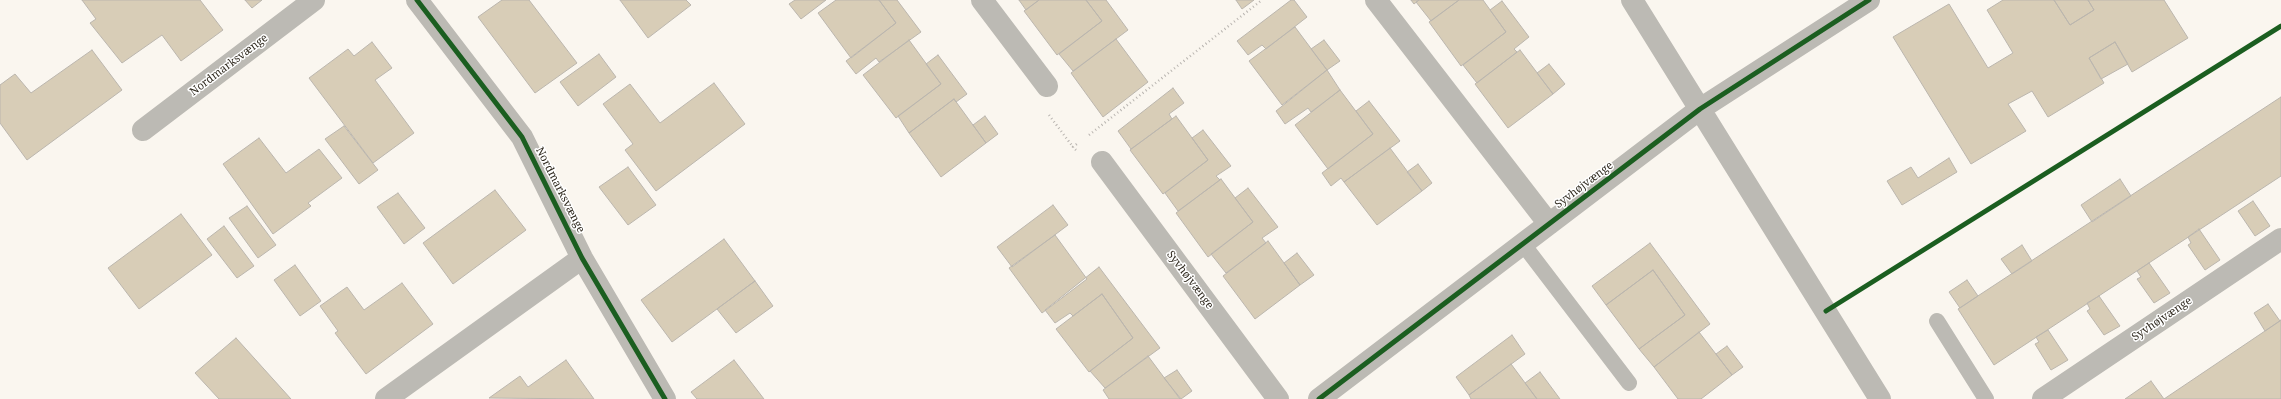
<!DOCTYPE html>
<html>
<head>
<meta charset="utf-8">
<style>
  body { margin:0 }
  canvas { display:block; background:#faf6ef }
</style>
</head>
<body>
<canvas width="2281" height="399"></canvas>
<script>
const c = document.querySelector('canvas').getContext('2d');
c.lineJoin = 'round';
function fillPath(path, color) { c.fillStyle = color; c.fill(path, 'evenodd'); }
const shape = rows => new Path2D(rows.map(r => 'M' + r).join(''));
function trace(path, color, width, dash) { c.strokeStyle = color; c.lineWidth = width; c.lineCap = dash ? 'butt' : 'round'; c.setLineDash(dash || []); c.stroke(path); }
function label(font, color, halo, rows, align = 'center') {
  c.font = font + ' "Noto Serif",serif'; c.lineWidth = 3; c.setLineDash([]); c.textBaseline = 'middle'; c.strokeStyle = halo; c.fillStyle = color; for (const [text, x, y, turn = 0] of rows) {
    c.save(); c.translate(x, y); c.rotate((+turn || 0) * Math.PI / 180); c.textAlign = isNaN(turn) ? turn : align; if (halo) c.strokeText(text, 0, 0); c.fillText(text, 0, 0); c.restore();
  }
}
const building = shape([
  [82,0,200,0,223,30,181,61,162,35,122,63,90,23,96,19,82,0],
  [245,0,262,0,252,8,245,0],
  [502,0,529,0,577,63,535,93,478,17,502,0],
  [620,0,686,0,691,5,648,38,620,0],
  [795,0,826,0,801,19,789,4,795,0],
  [836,0,879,0,896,23,851,58,818,13,836,0],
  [879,0,897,0,921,32,879,62,876,58,856,74,846,61,896,23,879,0],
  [1019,0,1039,0,1026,10,1019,0],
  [1039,0,1086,0,1102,21,1057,55,1024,11,1039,0],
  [1086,0,1106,0,1128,30,1073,71,1059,54,1102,21,1086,0],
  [1236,0,1254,0,1242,9,1236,0],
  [1291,0,1294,0,1307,17,1266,49,1262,45,1248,55,1237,41,1291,0],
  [1411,0,1419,0,1414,4,1411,0],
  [1419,0,1459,0,1431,21,1416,2,1419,0],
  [1459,0,1483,0,1506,32,1461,66,1429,22,1459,0],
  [2003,0,2054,0,2070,25,2094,10,2088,0,2164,0,2188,38,2132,72,2115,42,2089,58,2104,83,2048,117,2032,91,2008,104,2026,131,1971,164,1893,37,1949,4,1988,68,2013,53,1987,10,2003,0],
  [2054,0,2088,0,2094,10,2070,25,2054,0],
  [1502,1,1529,37,1514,49,1517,52,1477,83,1463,65,1506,32,1490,10,1502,1],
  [1295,27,1327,70,1282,105,1249,61,1295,27],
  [1116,39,1148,82,1103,117,1071,73,1116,39],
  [909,40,941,84,896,118,863,75,909,40],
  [1324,40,1340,61,1327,70,1311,49,1324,40],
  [372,42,392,68,375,80,414,133,373,163,309,78,348,49,354,56,372,42],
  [2115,42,2128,64,2101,79,2089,58,2115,42],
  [92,50,122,90,27,160,0,123,0,85,15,74,31,93,92,50],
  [1520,50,1553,94,1508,128,1475,84,1520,50],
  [599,54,616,77,578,106,560,82,599,54],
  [938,55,967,94,956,102,954,99,909,133,898,116,941,84,926,64,938,55],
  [1549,64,1565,84,1553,94,1537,73,1549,64],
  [1327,70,1340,90,1311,112,1308,108,1285,124,1276,111,1327,70],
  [714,83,745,124,656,191,625,150,633,144,603,104,630,84,660,123,714,83],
  [1173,88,1184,103,1169,114,1172,119,1131,149,1118,131,1173,88],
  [1340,90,1373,134,1328,169,1295,125,1340,90],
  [2281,97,2281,176,1994,365,1958,309,2281,97],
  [954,99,986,143,941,177,909,133,954,99],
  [1369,101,1400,141,1344,182,1341,178,1331,186,1322,173,1373,134,1356,111,1369,101],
  [985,116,998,134,986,143,973,125,985,116],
  [1176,116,1208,160,1163,194,1130,150,1176,116],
  [344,126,378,170,359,184,325,139,344,126],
  [1203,130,1231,166,1216,176,1220,180,1178,211,1165,193,1208,160,1192,138,1203,130],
  [259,138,286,173,319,149,342,178,308,203,311,206,273,234,223,164,259,138],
  [1390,148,1422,191,1377,225,1344,182,1390,148],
  [1949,158,1957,172,1902,205,1887,181,1911,167,1918,178,1949,158],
  [1418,164,1432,183,1422,191,1407,172,1418,164],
  [628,167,656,205,628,225,599,187,628,167],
  [1221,179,1253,222,1208,257,1176,213,1221,179],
  [2120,179,2131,196,2092,222,2081,205,2120,179],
  [1248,188,1278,227,1262,238,1266,243,1226,273,1211,254,1253,222,1235,198,1248,188],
  [495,190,526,230,453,284,423,243,495,190],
  [398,193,425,228,404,244,377,207,398,193],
  [2253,201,2270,226,2255,236,2238,211,2253,201],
  [1053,205,1068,225,1012,267,997,247,1053,205],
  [247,206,276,245,258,258,229,218,247,206],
  [181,214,212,255,139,309,108,268,181,214],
  [224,226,254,266,237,278,207,239,224,226],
  [2199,229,2220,260,2205,270,2188,245,2191,243,2188,237,2199,229],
  [1055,235,1087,279,1042,313,1009,268,1055,235],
  [724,239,755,281,672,342,641,300,724,239],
  [1268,241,1300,285,1255,319,1223,276,1268,241],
  [1650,243,1710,324,1654,367,1639,349,1685,315,1653,270,1606,305,1592,286,1650,243],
  [2022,245,2032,261,2012,274,2001,259,2022,245],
  [1297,253,1314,275,1300,285,1284,263,1297,253],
  [2149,263,2170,293,2154,303,2137,279,2141,277,2137,271,2149,263],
  [295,265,321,301,300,316,274,280,295,265],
  [1099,267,1160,348,1105,388,1090,371,1133,338,1102,294,1073,316,1070,313,1055,323,1045,310,1099,267],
  [1653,270,1685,315,1639,349,1606,305,1653,270],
  [1967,280,1978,296,1960,308,1949,292,1967,280],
  [755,281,773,306,736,333,717,309,755,281],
  [402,283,433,324,366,374,335,333,338,331,320,306,347,287,364,310,402,283],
  [1102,294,1133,338,1089,372,1056,329,1102,294],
  [2099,296,2120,326,2104,335,2087,311,2090,309,2087,303,2099,296],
  [2268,304,2280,321,2265,331,2254,313,2268,304],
  [2281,320,2281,399,2164,399,2265,331,2281,320],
  [2048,330,2068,360,2051,370,2035,344,2039,342,2036,337,2048,330],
  [1699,332,1732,375,1701,399,1678,399,1654,367,1699,332],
  [1512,335,1525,354,1469,395,1456,377,1512,335],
  [236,338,291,399,219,399,195,373,236,338],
  [1727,346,1743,367,1732,375,1716,354,1727,346],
  [1148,356,1180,399,1109,399,1103,390,1148,356],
  [566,360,594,399,489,398,520,376,528,387,566,360],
  [734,360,764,399,697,399,691,392,734,360],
  [1511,364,1537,399,1471,399,1469,395,1511,364],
  [1177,370,1192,391,1181,399,1164,378,1177,370],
  [1540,372,1560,399,1537,399,1525,383,1540,372],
  [2151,381,2164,399,2125,399,2151,381]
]);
const path = shape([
  [1049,115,1073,147],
  [1089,135,1262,0],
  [1076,150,1073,147,1078,143]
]);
const lane = shape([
  [1523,244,1629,383],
  [1937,321,1986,399]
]);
const street = shape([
  [417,0,522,137,582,258,665,399],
  [982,0,1047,86],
  [1376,0,1549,224],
  [1632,0,1880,399],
  [143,130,314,0],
  [1102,162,1278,399],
  [386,399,582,258],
  [1319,399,1700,109,1869,0],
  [2043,399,2281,239]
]);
const cycleway = shape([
  [417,0,522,137,582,258,665,399],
  [1826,311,2281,26],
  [1319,399,1700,109,1869,0]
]);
const streetNames = [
  ["Nordmarksvænge",229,65,-37],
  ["Syvhøjvænge",1584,185,-37],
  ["Nordmarksvænge",560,190,63],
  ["Syvhøjvænge",1190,280,53],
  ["Syvhøjvænge",2162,319,-34]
];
fillPath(building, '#d8cdb7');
trace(building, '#bbb6ae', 1);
trace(path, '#b9b5b0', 2.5, [1, 3]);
trace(lane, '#bcbab4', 16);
trace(street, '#bcbab4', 22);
trace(cycleway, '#1b5e20', 5);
label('11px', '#2f291e', '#fff', streetNames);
</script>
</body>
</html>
